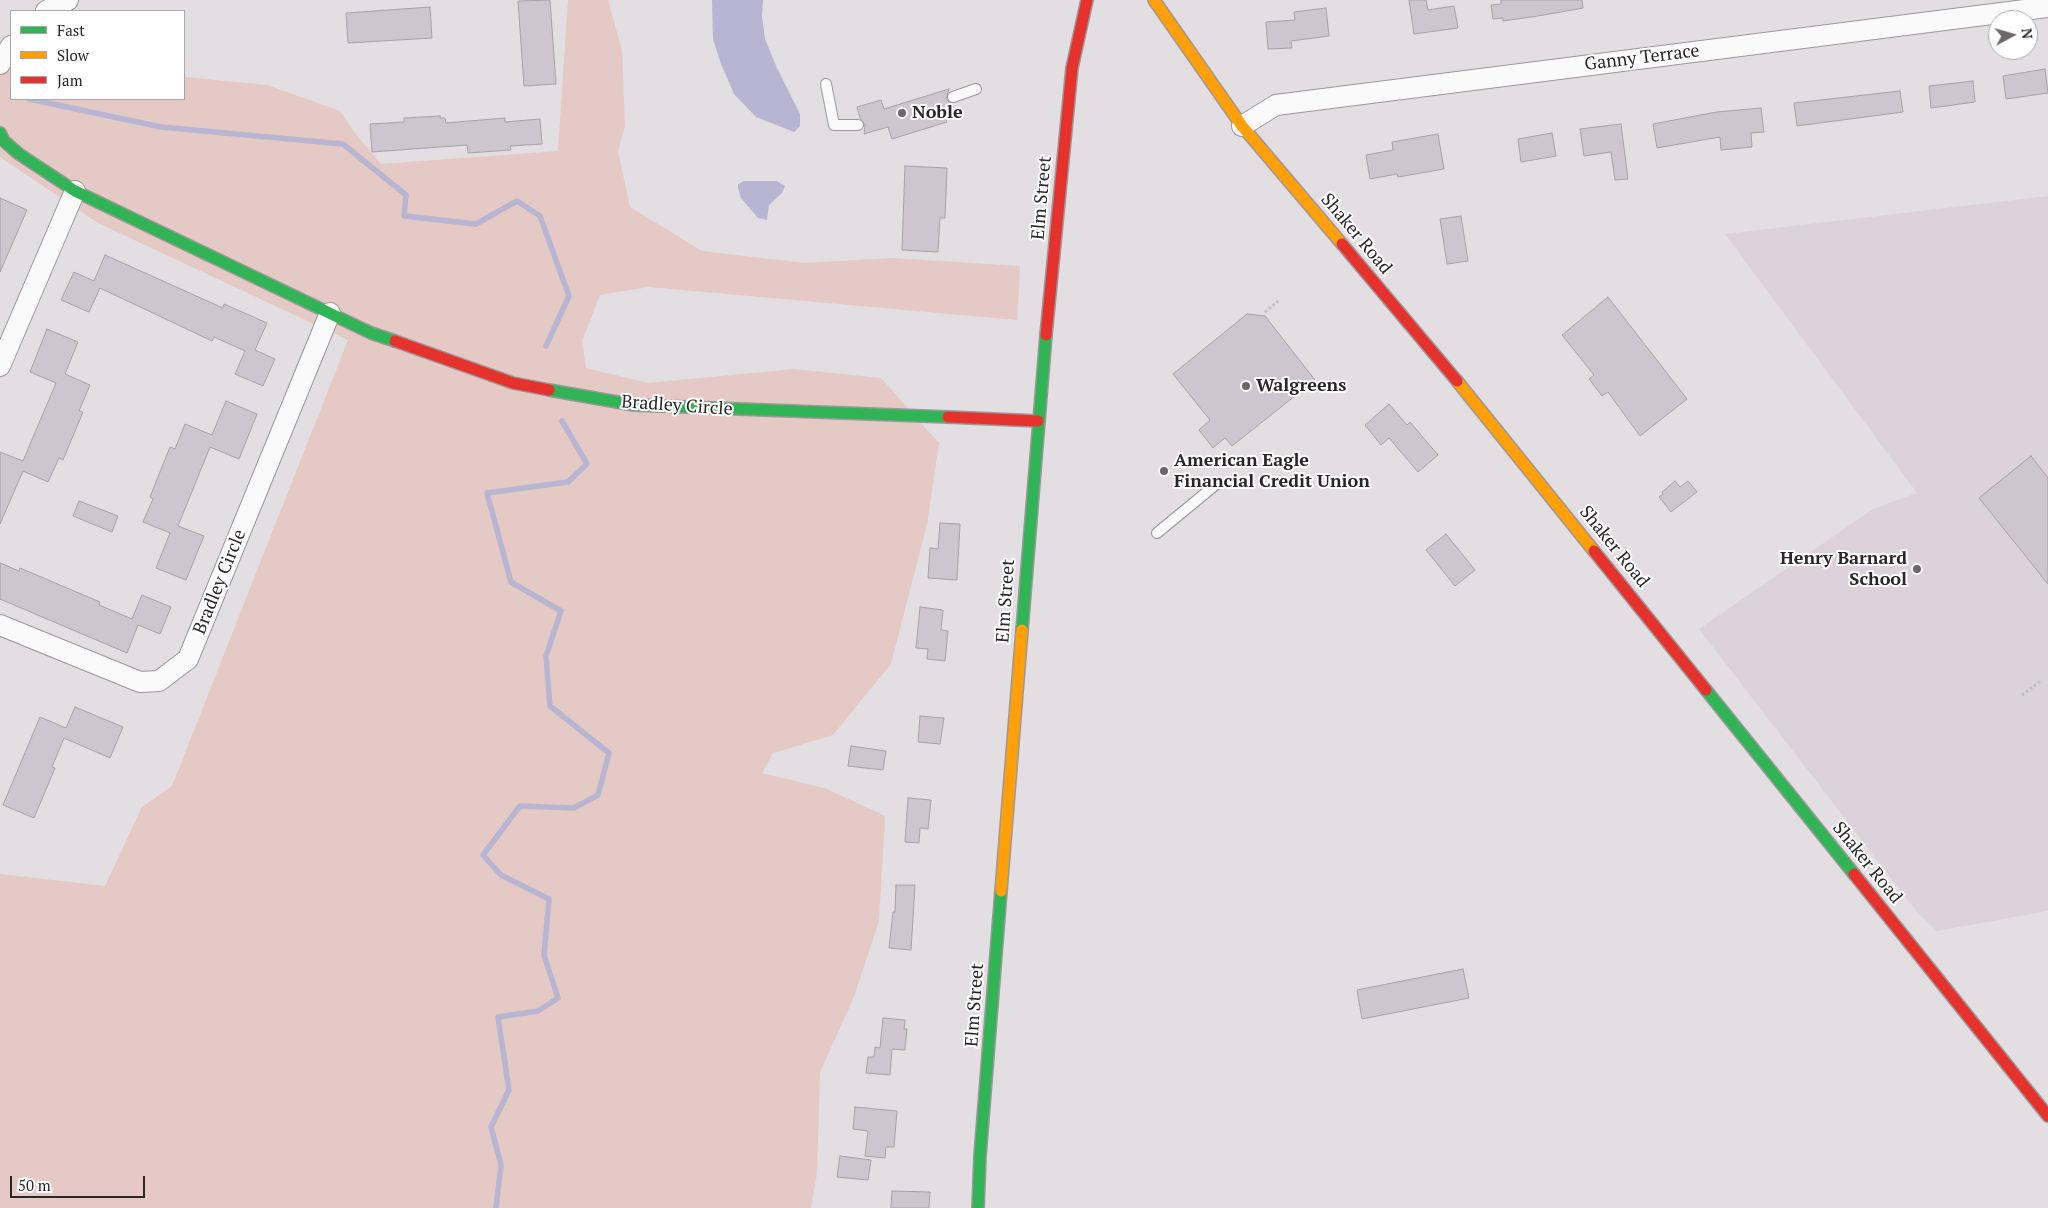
<!DOCTYPE html>
<html>
<head>
<meta charset="utf-8">
<style>
  body { margin:0 }
  #map { position:relative; width:2048px; height:1208px; overflow:hidden; background:#e3dee1; font-family:"PT Serif",serif }
  canvas { display:block }
  .legend { position:absolute; left:10px; top:10px; width:175px; height:90px; box-sizing:border-box; background:#fff; border:1px solid #aaa8a9; margin:0; padding:6px 9px; list-style:none; font-size:15px; color:#2a2628 }
  .legend li { display:flex; align-items:center; gap:10px; height:25px }
  .legend b { width:25px; border:1px solid #aaa8a9 }
  .north { position:absolute; left:1988px; top:10px; width:50px; height:50px; box-sizing:border-box; background:#fff; border:1px solid #aaa8a9; border-radius:50%; rotate:84deg; font-size:14px; font-weight:700; line-height:20px; text-align:center; color:#2a2628 }
  .north::after { content:''; display:block; margin:auto; width:18px; height:22px; background:#6b6669; clip-path:polygon(50% 0,100% 100%,50% 72%,0 100%) }
  .scale { position:absolute; left:10px; top:1176px; width:135px; height:22px; box-sizing:border-box; border:2px solid #2a2628; border-top:0; padding-left:6px; font-size:15px; line-height:18px; white-space:nowrap; color:#2a2628; -webkit-text-stroke:4px #fff; paint-order:stroke }
</style>
</head>
<body>
<div id="map">
<canvas width="2048" height="1208"></canvas>
<ul class="legend">
<li><b style="height:6px;background:#30b455"></b>Fast</li>
<li><b style="height:6px;background:#ff9f0a"></b>Slow</li>
<li><b style="height:6px;background:#e5322d"></b>Jam</li>
</ul>
<div class="north">N</div>
<div class="scale">50 m</div>
</div>
<script>
const c = document.querySelector('canvas').getContext('2d');
c.lineJoin = 'round';
function fillPath(path, color) { c.fillStyle = color; c.fill(path, 'evenodd'); }
const shape = rows => new Path2D(rows.map(r => 'M' + r).join(''));
function trace(path, color, width, dash) { c.strokeStyle = color; c.lineWidth = width; c.lineCap = dash ? 'butt' : 'round'; c.setLineDash(dash || []); c.stroke(path); }
function label(font, color, halo, rows, align = 'center') {
  c.font = font + ' "PT Serif",serif'; c.lineWidth = 4; c.setLineDash([]); c.textBaseline = 'middle'; c.strokeStyle = halo; c.fillStyle = color; for (const [text, x, y, turn = 0] of rows) {
    c.save(); c.translate(x, y); c.rotate((+turn || 0) * Math.PI / 180); c.textAlign = isNaN(turn) ? turn : align; if (halo) c.strokeText(text, 0, 0); c.fillText(text, 0, 0); c.restore();
  }
}
const built = shape([
  [2048,196,2048,911,1937,931,1917,912,1699,629,1873,509,1917,493,1725,234]
]);
const green = shape([
  [568,0,608,0,622,51,625,126,618,151,630,207,702,251,804,263,892,258,1020,266,1017,320,649,287,600,295,582,341,586,368,648,383,794,369,881,378,939,443,927,524,891,664,833,735,773,753,762,773,827,789,885,816,879,921,854,997,820,1072,817,1173,811,1208,0,1208,0,874,105,886,142,807,172,786,348,340,98,223,0,157,0,43,11,46,11,99,184,99,184,77,267,85,340,111,354,132,381,164,558,151]
]);
const water = shape([
  [712,0,763,0,762,16,765,39,777,68,800,114,800,126,794,132,756,117,734,94,721,64,713,39],
  [744,181,777,181,785,186,782,193,769,205,767,220,758,218,741,198,738,188,738,184]
]);
const stream = shape([
  [29,99,161,127,343,144,406,195,404,216,476,224,517,201,540,216,569,296,546,346],
  [496,1208,501,1165,491,1127,509,1090,498,1017,538,1011,558,998,544,955,549,899,501,875,483,855,520,806,574,808,598,795,609,753,550,706,546,656,561,611,511,582,487,493,568,482,587,464,562,421]
]);
const building = shape([
  [550,0,556,84,524,86,518,1,550,0],
  [1409,0,1426,0,1428,10,1454,6,1458,28,1414,34,1409,0],
  [1501,0,1582,0,1583,8,1538,16,1503,21,1503,18,1493,19,1491,5,1501,4,1501,0],
  [430,7,432,38,348,43,346,13,430,7],
  [1326,8,1329,36,1291,41,1292,48,1268,49,1266,22,1295,20,1294,12,1326,8],
  [2045,69,2048,93,2006,99,2003,76,2045,69],
  [1973,81,1975,102,1931,108,1929,86,1973,81],
  [949,89,946,99,954,107,944,111,947,122,892,139,888,127,864,134,865,125,860,118,857,107,881,100,884,109,949,89],
  [1900,91,1903,112,1797,126,1794,103,1900,91],
  [1761,108,1764,132,1751,133,1752,147,1721,150,1720,137,1657,148,1653,124,1717,112,1761,108],
  [440,116,440,118,445,118,446,123,505,118,505,122,540,119,542,144,510,146,511,150,468,153,467,145,372,152,370,124,404,122,404,118,440,116],
  [1621,124,1628,179,1615,180,1611,152,1584,156,1580,129,1621,124],
  [1552,133,1556,156,1521,162,1518,139,1552,133],
  [1438,134,1444,169,1398,177,1397,174,1370,179,1366,155,1393,150,1392,142,1438,134],
  [905,166,947,168,945,218,940,218,938,252,902,250,905,166],
  [0,198,27,210,0,272,0,198],
  [1461,216,1468,261,1447,264,1440,219,1461,216],
  [105,255,223,308,224,304,267,323,255,350,275,359,263,386,235,374,245,351,214,337,212,341,100,288,89,312,61,300,74,272,94,281,105,255],
  [1608,297,1687,399,1640,436,1608,392,1602,396,1589,379,1594,375,1562,335,1608,297],
  [1247,314,1265,316,1315,380,1232,446,1225,438,1213,448,1199,430,1210,420,1173,374,1247,314],
  [47,329,78,342,65,374,90,385,79,411,83,412,63,460,59,458,48,482,23,471,0,524,0,452,23,461,56,383,30,372,47,329],
  [226,401,257,414,239,459,210,447,178,526,204,536,186,580,156,568,170,533,143,522,153,499,150,497,170,447,175,449,185,424,212,435,226,401],
  [1389,404,1407,425,1410,422,1438,455,1418,472,1389,438,1381,445,1365,425,1389,404],
  [2031,456,2048,478,2048,584,1979,498,2031,456],
  [1675,481,1680,487,1688,481,1697,492,1671,512,1659,497,1663,494,1662,492,1675,481],
  [79,501,118,516,112,532,73,516,79,501],
  [940,523,960,524,957,580,928,578,930,548,938,549,940,523],
  [1446,534,1475,570,1455,586,1426,550,1446,534],
  [0,563,19,571,20,568,100,602,99,605,132,619,142,595,171,607,160,634,138,625,127,653,0,599,0,563],
  [920,607,943,610,941,630,948,631,945,661,927,659,928,649,916,648,920,607],
  [75,707,123,727,110,758,64,738,52,767,55,768,34,818,3,805,40,717,66,728,75,707],
  [920,716,944,718,940,744,918,742,920,716],
  [851,746,886,751,883,770,848,766,851,746],
  [908,798,931,800,928,829,920,828,919,843,905,842,908,798],
  [896,885,915,885,911,950,889,948,893,912,895,912,896,885],
  [1463,969,1469,998,1362,1019,1357,990,1463,969],
  [883,1018,905,1020,904,1029,907,1029,905,1050,892,1049,890,1075,866,1073,868,1057,874,1057,875,1047,880,1048,883,1018],
  [855,1107,897,1111,894,1147,886,1147,885,1158,865,1156,868,1131,853,1129,855,1107],
  [840,1156,871,1160,868,1180,837,1177,840,1156],
  [892,1191,930,1192,929,1208,891,1208,892,1191]
]);
const path = shape([
  [1265,312,1278,301],
  [2022,695,2042,680]
]);
const lane = shape([
  [826,84,834,125,858,125],
  [953,97,976,89],
  [1157,533,1219,482]
]);
const street = shape([
  [46,11,68,0],
  [0,64,11,46],
  [1242,126,1276,105,2048,7],
  [0,366,75,191],
  [0,625,140,682,159,681,188,659,330,313]
]);
const fast = shape([
  [0,133,4,141,19,154,75,191,371,333,395,341],
  [549,390,634,405,948,417],
  [1022,630,1046,335],
  [1706,690,1854,874],
  [978,1208,980,1156,1001,891]
]);
const slow = shape([
  [1154,0,1242,126,1342,244],
  [1457,381,1594,551],
  [1001,891,1022,630]
]);
const jam = shape([
  [1342,244,1457,381],
  [1046,335,1072,68,1087,0],
  [395,341,513,383,549,390],
  [948,417,1038,421],
  [1594,551,1706,690],
  [1854,874,2048,1116]
]);
const markers = [
  [902,113,5,"#6b6669"],
  [1246,386,5,"#6b6669"],
  [1164,471,5,"#6b6669"],
  [1917,569,5,"#6b6669"]
];
const streetNames = [
  ["Ganny Terrace",1642,58,-7],
  ["Elm Street",1042,198,-85],
  ["Shaker Road",1356,234,50],
  ["Bradley Circle",677,406,4],
  ["Shaker Road",1614,547,51],
  ["Bradley Circle",220,582,-68],
  ["Elm Street",1006,601,-86],
  ["Shaker Road",1867,863,51],
  ["Elm Street",975,1005,-86]
];
const poiNames = [
  ["Noble",912,113],
  ["Walgreens",1256,386],
  ["American Eagle",1174,461],
  ["Financial Credit Union",1174,482],
  ["Henry Barnard",1907,559,"right"],
  ["School",1907,580,"right"]
];
fillPath(built, '#ded2da');
fillPath(green, '#e4c9c4');
fillPath(water, '#b7b5d2');
trace(stream, '#b7b5d2', 5.5);
fillPath(building, '#cdc6cf');
trace(building, '#a5a2a5', 1);
trace(lane, '#9c979a', 12);
trace(street, '#9c979a', 22);
trace(fast, '#9c979a', 14);
trace(slow, '#9c979a', 14);
trace(jam, '#9c979a', 14);
trace(path, '#c1bfc0', 3, [2.5, 2.5]);
trace(lane, '#fbfafa', 10);
trace(street, '#fbfafa', 20);
trace(fast, '#30b455', 11);
trace(slow, '#ff9f0a', 11);
trace(jam, '#e5322d', 11);
for (const [x, y, r, color] of markers) { const dot = new Path2D(); dot.arc(x, y, r, 0, 2 * Math.PI); c.fillStyle = color; c.fill(dot); trace(dot, '#fff', 2); }
label('18px', '#2a2628', '#fff', streetNames);
label('bold 18px', '#2a2628', '#fff', poiNames, 'left');
</script>
</body>
</html>
